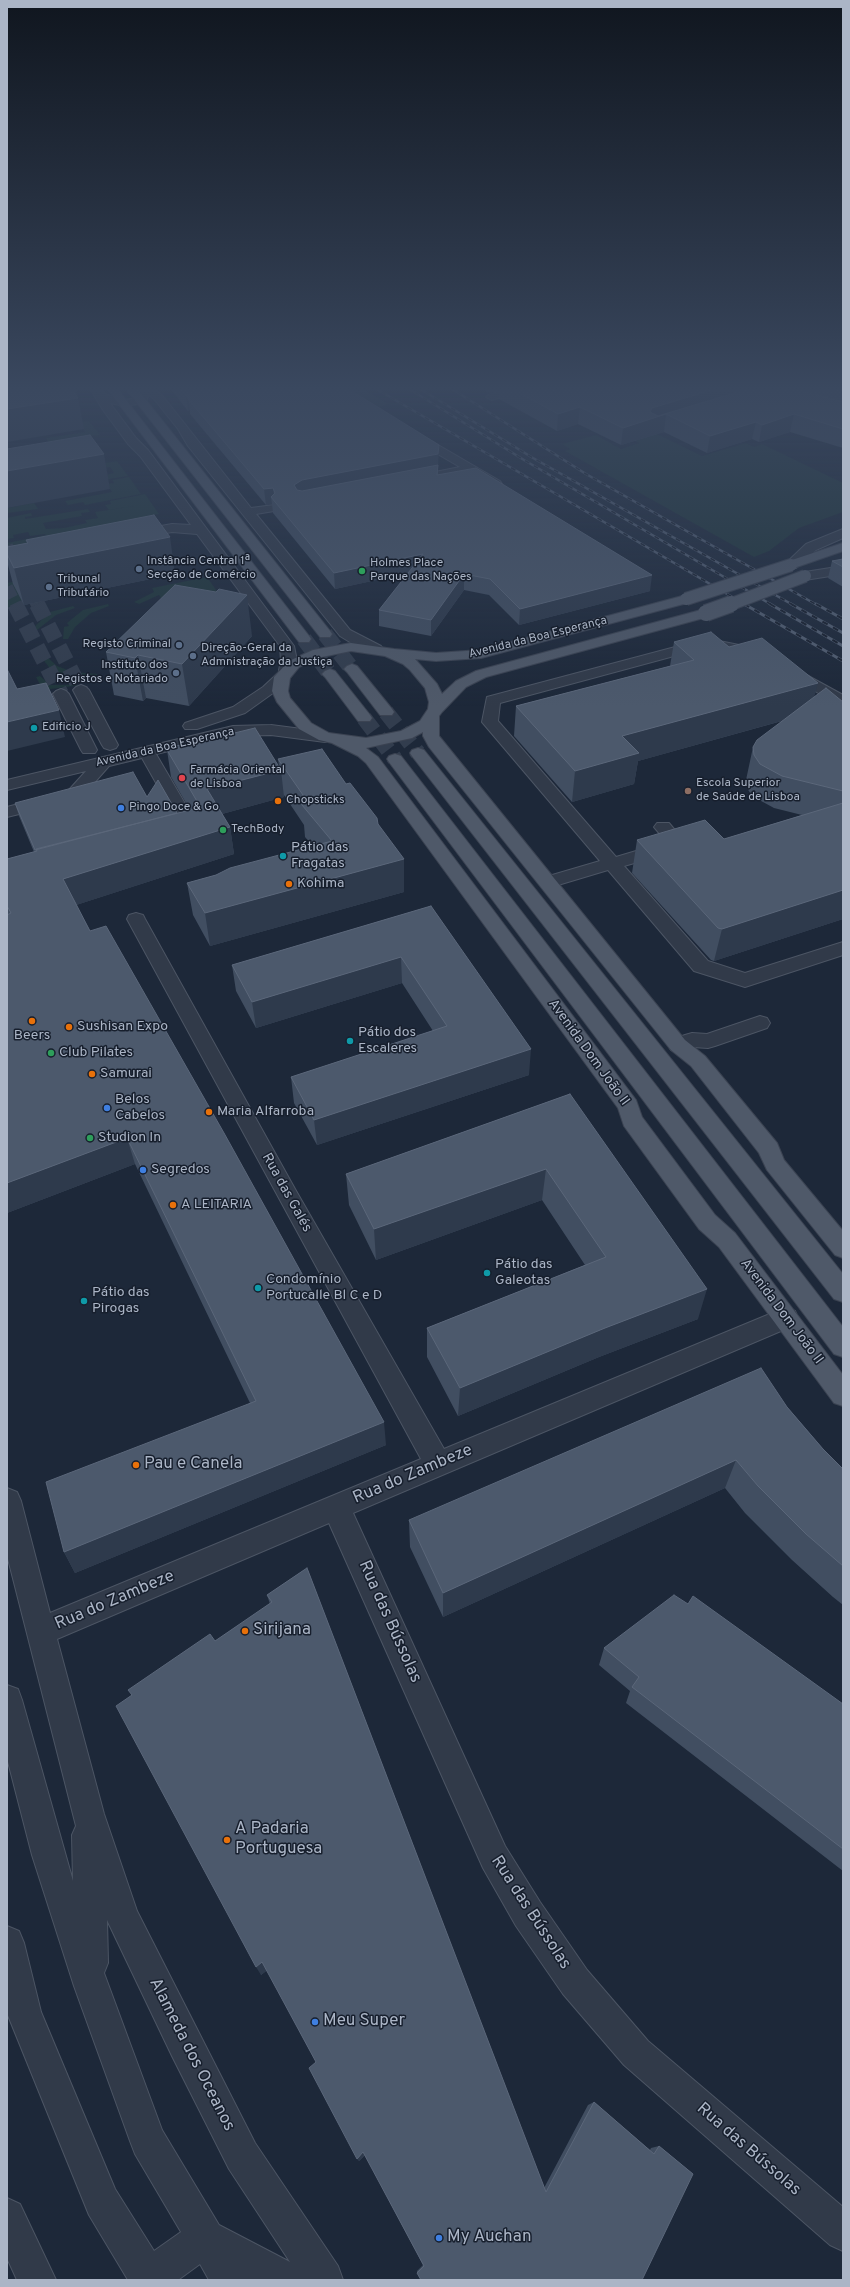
<!DOCTYPE html>
<html>
<head>
<meta charset="utf-8">
<style>
  body { margin:0 }
  #map { position:relative; width:850px; height:2287px; overflow:hidden; background:#1d2839; font-family:Overpass,sans-serif }
  canvas { display:block }
  .frame { position:absolute; inset:0; border:8px solid #abb5c6; pointer-events:none }
</style>
</head>
<body>
<div id="map">
<canvas width="850" height="2287"></canvas>
<div class="frame"></div>
</div>
<script>
const c = document.querySelector('canvas').getContext('2d');
c.lineJoin = 'round';
function fillPath(path, color) { c.fillStyle = color; c.fill(path, 'evenodd'); }
const shape = rows => new Path2D(rows.map(r => 'M' + r).join(''));
function trace(path, color, width, dash) { c.strokeStyle = color; c.lineWidth = width; c.lineCap = dash ? 'butt' : 'round'; c.setLineDash(dash || []); c.stroke(path); }
function label(font, color, halo, rows, align = 'center') {
  c.font = font + ' Overpass,sans-serif'; c.lineWidth = 3; c.setLineDash([]); c.textBaseline = 'middle'; c.strokeStyle = halo; c.fillStyle = color; for (const [text, x, y, turn = 0] of rows) {
    c.save(); c.translate(x, y); c.rotate((+turn || 0) * Math.PI / 180); c.textAlign = isNaN(turn) ? turn : align; if (halo) c.strokeText(text, 0, 0); c.fillText(text, 0, 0); c.restore();
  }
}
const green = shape([
  [346,387,359,387,389,404,379,407],
  [89,421,100,435,48,442,46,438,85,432,79,422],
  [645,428,702,456,746,443,754,447,762,444,843,483,843,512,799,528,769,551,754,557,565,451,570,449,562,444,596,435,621,449,639,443,624,435],
  [117,461,128,476,104,480,101,476,114,473,110,467,7,485,51,472],
  [129,477,141,494,85,505,83,502,68,505,65,501,112,492,107,484,114,483,112,480],
  [145,494,159,514,139,518,142,522,7,547,7,543,46,535,45,534,30,536,28,532,13,535,14,538,7,539,7,518,31,513,32,516,25,517,25,519,88,509,90,512,81,513,82,516,43,523,46,529,64,528,87,523,85,520,98,518,95,512,141,505,109,510,105,505,111,504,110,501],
  [34,503,38,509,7,513,7,508],
  [36,577,23,604,7,608,7,583],
  [207,577,248,636,162,600,159,595,139,604,134,602,154,592,152,588],
  [108,604,109,606,91,613,75,627,68,639,63,639,64,627,69,626,67,623,83,610],
  [73,606,75,608,56,615,37,630,32,629,50,612],
  [46,656,57,666,73,672,97,674,96,677,69,677,52,671,41,657],
  [40,676,50,685,81,685,43,690,36,677]
]);
const minorTunnelFar1 = shape([
  [7,546,37,605],
  [7,587,16,605]
]);
const minorTunnel = shape([
  [15,604,61,694],
  [37,604,81,690]
]);
const majorTunnel = shape([
  [325,634,352,669],
  [304,639,330,674],
  [386,712,418,753],
  [364,718,395,759]
]);
const minor = shape([
  [89,387,100,387,105,394,124,400,137,398,141,387,152,387,162,395,251,508,274,505,275,508,274,511,256,514,350,630,381,646,383,649,381,652,376,653,358,647,340,636,188,446,178,429,154,399,149,395,145,403,124,406,110,403,136,438,148,450,294,646,297,661,295,670,288,674,290,677,287,680,273,693,245,713,197,729,185,729,183,726,185,723,233,707,263,687,277,674,281,673,279,670,281,661,280,646,197,534,172,532,134,539,129,538,127,535,134,531,172,524,191,525,140,456,128,444,103,410,89,387],
  [514,387,527,388,525,390,492,400,486,397,488,395,514,387],
  [414,431,500,481,502,484,496,488,492,487,469,473,409,485,405,484,403,481,405,478,460,467,410,438,408,435,414,431],
  [843,529,843,538,816,550,796,568,786,568,784,565,806,544,843,529],
  [843,566,843,574,805,580,798,576,805,572,843,566],
  [714,640,764,650,766,653,759,657,714,648,700,649,500,703,498,721,616,857,663,843,665,840,654,827,657,823,669,823,683,840,676,851,624,866,708,961,745,973,843,942,843,955,745,987,694,971,608,870,548,888,542,886,539,882,542,878,600,861,482,722,487,697,694,642,714,640],
  [790,666,843,695,843,707,785,674,782,671,785,668,790,666],
  [81,685,86,687,89,690,118,745,116,748,110,750,104,748,102,745,73,690,76,687,81,685],
  [61,689,66,691,69,694,97,750,95,753,83,753,81,750,53,694,56,691,61,689],
  [271,725,325,732,331,734,333,737,331,740,325,742,271,735,233,736,156,754,201,831,198,835,190,838,184,839,178,838,175,834,182,829,142,758,109,766,80,799,7,817,7,807,68,791,86,771,7,790,7,780,233,726,271,725],
  [136,913,143,915,145,919,295,1189,444,1449,777,1311,786,1308,795,1311,798,1318,795,1325,353,1513,505,1846,540,1902,587,1970,648,2041,843,2207,843,2251,830,2245,624,2065,563,1994,516,1926,483,1868,329,1523,57,1639,104,1814,137,1911,255,2143,338,2266,343,2280,209,2280,200,2264,178,2280,128,2280,89,2215,7,2013,7,1926,19,1931,24,1943,41,2012,115,2189,154,2251,181,2232,135,2154,130,2141,74,1986,32,1855,7,1758,7,1685,18,1689,22,1700,73,1881,72,1835,76,1826,7,1555,7,1488,17,1492,21,1501,50,1613,421,1459,127,919,129,915,136,913],
  [107,1920,172,2056,229,2169,290,2262,219,2225,162,2130,104,1973,108,1963,107,1920],
  [760,1016,767,1018,770,1023,767,1028,715,1046,708,1048,693,1047,678,1052,671,1050,668,1045,671,1040,685,1035,692,1033,707,1034,760,1016],
  [7,2198,20,2204,56,2280,17,2280,7,2258,7,2198]
]);
const major = shape([
  [106,387,116,387,309,636,311,639,309,642,299,642,106,387],
  [134,389,138,390,330,631,332,634,330,637,320,637,130,394,128,392,130,390,134,389],
  [843,543,843,551,791,569,784,565,786,562,843,543],
  [686,595,691,596,693,599,691,602,481,658,436,661,415,659,437,684,442,694,456,681,476,671,701,610,711,610,713,613,711,616,486,677,466,687,442,712,439,716,439,736,685,1040,705,1056,777,1143,784,1160,843,1231,843,1258,835,1255,767,1170,759,1153,691,1066,671,1050,429,747,423,736,423,732,412,738,366,748,378,757,636,1100,642,1117,715,1215,735,1233,843,1375,843,1406,834,1403,719,1247,699,1229,624,1126,618,1108,366,763,358,756,332,743,319,740,299,729,277,702,272,691,274,677,289,661,313,650,351,643,394,649,436,653,481,650,686,595],
  [351,651,385,656,403,664,410,670,425,688,429,702,428,709,420,721,401,731,366,738,329,733,311,723,290,698,288,691,290,678,299,667,317,658,351,651],
  [352,664,357,666,392,709,394,712,392,715,380,715,347,672,344,669,347,666,352,664],
  [330,669,335,671,370,715,372,718,370,721,358,721,325,677,322,674,325,671,330,669],
  [418,748,424,750,843,1274,843,1302,834,1299,412,756,410,753,412,750,418,748],
  [395,754,401,756,843,1327,843,1357,834,1354,389,762,387,759,389,756,395,754]
]);
const railFar1 = shape([
  [373,387,746,605],
  [406,387,524,460,772,605],
  [417,387,533,458,793,605],
  [449,387,586,474,817,605]
]);
const rail = shape([
  [744,604,843,661],
  [770,604,843,646],
  [791,604,843,633],
  [816,604,843,619]
]);
const majorBridgeFar1 = shape([
  [686,599,791,565],
  [729,605,805,576]
]);
const majorBridge = shape([
  [706,613,731,604]
]);
const wall = shape([
  [168,386,344,386,438,460,438,475,650,591,519,625,489,595,464,590,431,636,379,626,379,610,408,573,335,589,273,513,272,504,266,505,190,414,190,410,188,411],
  [477,386,743,386,743,389,748,386,843,386,843,448,790,432,759,442,752,439,707,453,664,432,621,445,578,424,557,431,499,399,500,390,489,393],
  [26,540,175,574,24,605,13,584,7,561,7,547,27,543],
  [843,559,843,587,828,578,832,561],
  [252,636,189,706,146,698,143,701,114,695,106,652],
  [674,642,729,647,814,697,843,702,843,919,714,961,711,960,632,873,637,840,724,839,802,815,774,808,752,796,747,788,746,780,753,747,782,721,638,761,634,784,572,802,514,736,516,706,670,666],
  [167,750,279,766,278,759,346,784,378,824,404,892,210,946,193,915,187,883,216,875,313,846,305,837,304,825,284,795,284,797,222,814,230,827,234,854,76,905,90,931,386,1445,75,1573,64,1552,250,1403,135,1164,7,1213,7,859,34,852,19,816,15,803,147,797,177,813,190,810,171,777],
  [431,906,529,1075,317,1145,294,1103,291,1077,433,1031,402,983,256,1028,236,991,232,965],
  [570,1094,698,1319,599,1357,458,1416,427,1357,427,1328,585,1265,542,1200,376,1260,349,1205,346,1174],
  [787,1407,823,1449,843,1469,843,1605,833,1597,792,1560,745,1513,725,1488,443,1617,410,1547,409,1520],
  [307,1568,544,2188,588,2105,594,2102,650,2150,651,2148,659,2146,693,2174,417,2273,417,2271,423,2265,365,2155,359,2161,316,2062,267,1970,261,1975,215,1641,270,1604,267,1595],
  [604,1648,843,1704,843,1871,626,1703,630,1691,599,1665]
]);
const shadedWall = shape([
  [76,386,84,429,7,442,7,409,70,387],
  [489,386,500,386,500,390,489,393],
  [559,386,594,386,558,399],
  [725,386,743,386,742,393,666,414,664,432,621,445,623,428,650,412,652,408],
  [186,396,188,396,190,410,188,411],
  [580,407,578,424,557,431,558,414],
  [794,414,790,432,759,442,762,425],
  [756,422,752,439,707,453,710,436],
  [439,445,438,470,296,501,294,485,302,480],
  [104,454,110,489,7,508,7,471],
  [273,488,275,501,271,497,272,504,266,505,264,489],
  [170,537,175,574,24,605,14,568],
  [423,554,423,570,335,589,334,573],
  [464,574,464,590,431,636,431,620],
  [652,575,650,591,519,625,520,609],
  [247,595,252,636,189,706,182,664],
  [138,655,146,698,143,701,135,658],
  [818,683,810,713,638,761,634,784,572,802,575,771,622,736],
  [59,710,65,737,7,751,7,722],
  [281,770,284,797,211,817,207,789],
  [230,827,234,854,70,907,63,879],
  [404,859,404,892,210,946,205,913],
  [843,890,843,919,714,961,722,929],
  [401,957,402,983,256,1028,252,1002],
  [531,1049,529,1075,317,1145,314,1120],
  [127,1138,135,1164,7,1213,7,1183],
  [546,1169,542,1200,376,1260,374,1229],
  [707,1289,698,1319,599,1357,458,1416,460,1388,605,1328],
  [384,1422,386,1445,75,1573,64,1552],
  [736,1460,725,1488,443,1617,443,1593],
  [262,1962,268,1970,261,1975,256,1967],
  [363,2152,365,2154,359,2161,357,2159]
]);
const building = shape([
  [7,386,70,386,70,387,78,398,7,409,7,386],
  [178,386,344,386,439,445,438,454,302,480,294,485,297,490,302,491,438,465,437,475,476,468,652,575,520,609,490,579,464,574,431,620,379,610,423,554,334,573,271,497,275,493,273,488,264,489,188,399,188,396,186,396,178,386],
  [507,386,544,386,559,392,580,386,725,386,652,408,650,412,658,416,731,394,748,386,783,386,843,402,843,429,794,414,762,425,756,422,710,436,666,414,623,428,580,407,558,414,507,386],
  [821,386,843,386,843,392,821,386],
  [90,435,104,454,7,471,7,449,90,435],
  [154,515,170,537,14,568,7,554,7,547,28,543,26,540,154,515],
  [843,559,843,567,832,561,843,559],
  [175,585,216,592,219,589,247,595,182,664,138,655,135,658,106,652,175,585],
  [711,632,729,647,762,638,818,683,622,736,639,753,575,771,516,706,694,660,674,642,711,632],
  [7,669,17,689,46,683,59,710,7,722,7,669],
  [826,688,843,702,843,791,782,776,760,764,754,755,753,747,757,740,826,688],
  [255,728,281,770,207,789,230,827,63,879,90,931,106,926,224,1133,384,1422,64,1552,46,1482,256,1401,127,1138,7,1183,7,915,11,913,7,906,7,859,37,851,36,849,194,809,198,803,167,750,170,746,185,745,255,728],
  [322,749,346,784,350,783,377,818,378,824,404,859,205,913,187,883,216,875,230,868,332,841,302,805,303,795,278,759,322,749],
  [133,772,147,797,158,780,177,813,35,850,15,803,133,772],
  [843,803,843,890,722,929,718,928,637,840,705,820,724,839,843,803],
  [431,906,531,1049,314,1120,291,1077,447,1026,401,957,252,1002,232,965,431,906],
  [570,1094,707,1289,605,1328,460,1388,427,1328,606,1257,546,1169,374,1229,346,1174,570,1094],
  [761,1368,787,1407,823,1449,843,1469,843,1566,806,1534,758,1486,736,1460,443,1593,409,1520,761,1368],
  [307,1568,546,2192,594,2102,654,2154,659,2146,693,2174,642,2280,421,2280,417,2273,424,2266,363,2152,357,2159,309,2068,316,2062,262,1962,256,1967,116,1706,132,1695,128,1690,210,1634,215,1641,272,1602,267,1595,307,1568],
  [674,1595,688,1604,693,1596,843,1704,843,1849,632,1687,639,1677,604,1648,674,1595]
]);
const markers = [
  [139,569,4,"#5c6f8a"],
  [362,571,4,"#2e9e5b"],
  [49,587,4,"#5c6f8a"],
  [179,645,4,"#5c6f8a"],
  [193,656,4,"#5c6f8a"],
  [176,673,4,"#5c6f8a"],
  [34,728,4,"#0f9aa8"],
  [182,778,4,"#e0444e"],
  [688,791,4,"#8d6e63"],
  [278,801,4,"#e8710a"],
  [121,808,4,"#3f7fe0"],
  [223,830,4,"#2e9e5b"],
  [283,856,4,"#0f9aa8"],
  [289,884,4,"#e8710a"],
  [32,1021,4,"#e8710a"],
  [69,1027,4,"#e8710a"],
  [350,1041,4,"#0f9aa8"],
  [51,1053,4,"#2e9e5b"],
  [92,1074,4,"#e8710a"],
  [107,1108,4,"#3f7fe0"],
  [209,1112,4,"#e8710a"],
  [90,1138,4,"#2e9e5b"],
  [143,1170,4,"#3f7fe0"],
  [173,1205,4,"#e8710a"],
  [487,1273,4,"#0f9aa8"],
  [258,1288,4,"#0f9aa8"],
  [84,1301,4,"#0f9aa8"],
  [136,1465,4,"#e8710a"],
  [245,1631,4,"#e8710a"],
  [227,1840,4,"#e8710a"],
  [315,2022,4,"#3f7fe0"],
  [439,2238,4,"#3f7fe0"]
];
const farPoinames = [
  ["Instância Central 1ª",147,562],
  ["Secção de Comércio",147,576],
  ["Holmes Place",370,564],
  ["Parque das Nações",370,578],
  ["Tribunal",57,580],
  ["Tributário",57,594],
  ["Registo Criminal",171,645,"right"],
  ["Direção-Geral da",201,649],
  ["Admnistração da Justiça",201,663],
  ["Instituto dos",168,666,"right"],
  ["Registos e Notariado",168,680,"right"],
  ["Edificio J",42,728],
  ["Farmácia Oriental",190,771],
  ["de Lisboa",190,785],
  ["Escola Superior",696,784],
  ["de Saúde de Lisboa",696,798],
  ["Chopsticks",286,801],
  ["Pingo Doce & Go",129,808],
  ["TechBody",231,830]
];
const farStreetnames = [
  ["Avenida da Boa Esperança",538,638,-14],
  ["Avenida da Boa Esperança",165,748,-13]
];
const poiNames = [
  ["Pátio das",291,848],
  ["Fragatas",291,864],
  ["Kohima",297,884],
  ["Sushisan Expo",77,1027],
  ["Pátio dos",358,1033],
  ["Escaleres",358,1049],
  ["Beers",32,1036,"center"],
  ["Club Pilates",59,1053],
  ["Samurai",100,1074],
  ["Belos",115,1100],
  ["Cabelos",115,1116],
  ["Maria Alfarroba",217,1112],
  ["Studion In",98,1138],
  ["Segredos",151,1170],
  ["A LEITARIA",181,1205],
  ["Pátio das",495,1265],
  ["Galeotas",495,1281],
  ["Condomínio",266,1280],
  ["Portucalle Bl C e D",266,1296],
  ["Pátio das",92,1293],
  ["Pirogas",92,1309]
];
const streetNames = [
  ["Avenida Dom João II",588,1053,54],
  ["Rua das Galés",286,1193,61],
  ["Avenida Dom João II",781,1312,53]
];
const nearPoinames = [
  ["Pau e Canela",144,1465],
  ["Sirijana",253,1631],
  ["A Padaria",235,1830],
  ["Portuguesa",235,1850],
  ["Meu Super",323,2022],
  ["My Auchan",447,2238]
];
const nearStreetnames = [
  ["Rua do Zambeze",413,1475,-23],
  ["Rua do Zambeze",115,1601,-23],
  ["Rua das Bússolas",389,1622,66],
  ["Rua das Bússolas",530,1913,57],
  ["Alameda dos Oceanos",191,2055,63],
  ["Rua das Bússolas",748,2150,41]
];
fillPath(green, '#1f363a');
trace(minorTunnelFar1, '#323d4e', 12, [12, 6]);
trace(minorTunnel, '#323d4e', 16, [16, 8]);
trace(majorTunnel, '#323d4e', 16, [16, 8]);
trace(minor, '#4c5564', 2);
trace(major, '#3b4352', 2);
fillPath(minor, '#313a49');
fillPath(major, '#4f5969');
trace(railFar1, '#525e71', 2.5);
trace(rail, '#525e71', 3);
trace(railFar1, '#171f2d', 1.5, [5]);
trace(rail, '#171f2d', 2, [6]);
trace(majorBridgeFar1, '#3b4352', 14, []);
trace(majorBridge, '#3b4352', 18, []);
trace(majorBridgeFar1, '#4f5969', 12);
trace(majorBridge, '#4f5969', 16);
fillPath(wall, '#414e61');
fillPath(shadedWall, '#2e3a4c');
fillPath(building, '#4c596c');
trace(building, '#5b677a', 1);
const sky = c.createLinearGradient(0, 0, 0, 707);
sky.addColorStop(0, '#10161f');
sky.addColorStop(0.55, '#3a485f');
sky.addColorStop(1, '#3a485f00');
c.fillStyle = sky;
c.fillRect(0, 0, 850, 707);
for (const [x, y, r, color] of markers) { const dot = new Path2D(); dot.arc(x, y, r, 0, 2 * Math.PI); c.fillStyle = color; c.fill(dot); trace(dot, '#171f2d', 1.5); }
label('12px', '#abb5c6', '#171f2d', farPoinames, 'left');
label('12px', '#abb5c6', '#171f2d', farStreetnames);
label('14px', '#abb5c6', '#171f2d', poiNames, 'left');
label('14px', '#abb5c6', '#171f2d', streetNames);
label('17px', '#abb5c6', '#171f2d', nearPoinames, 'left');
label('17px', '#abb5c6', '#171f2d', nearStreetnames);
</script>
</body>
</html>
